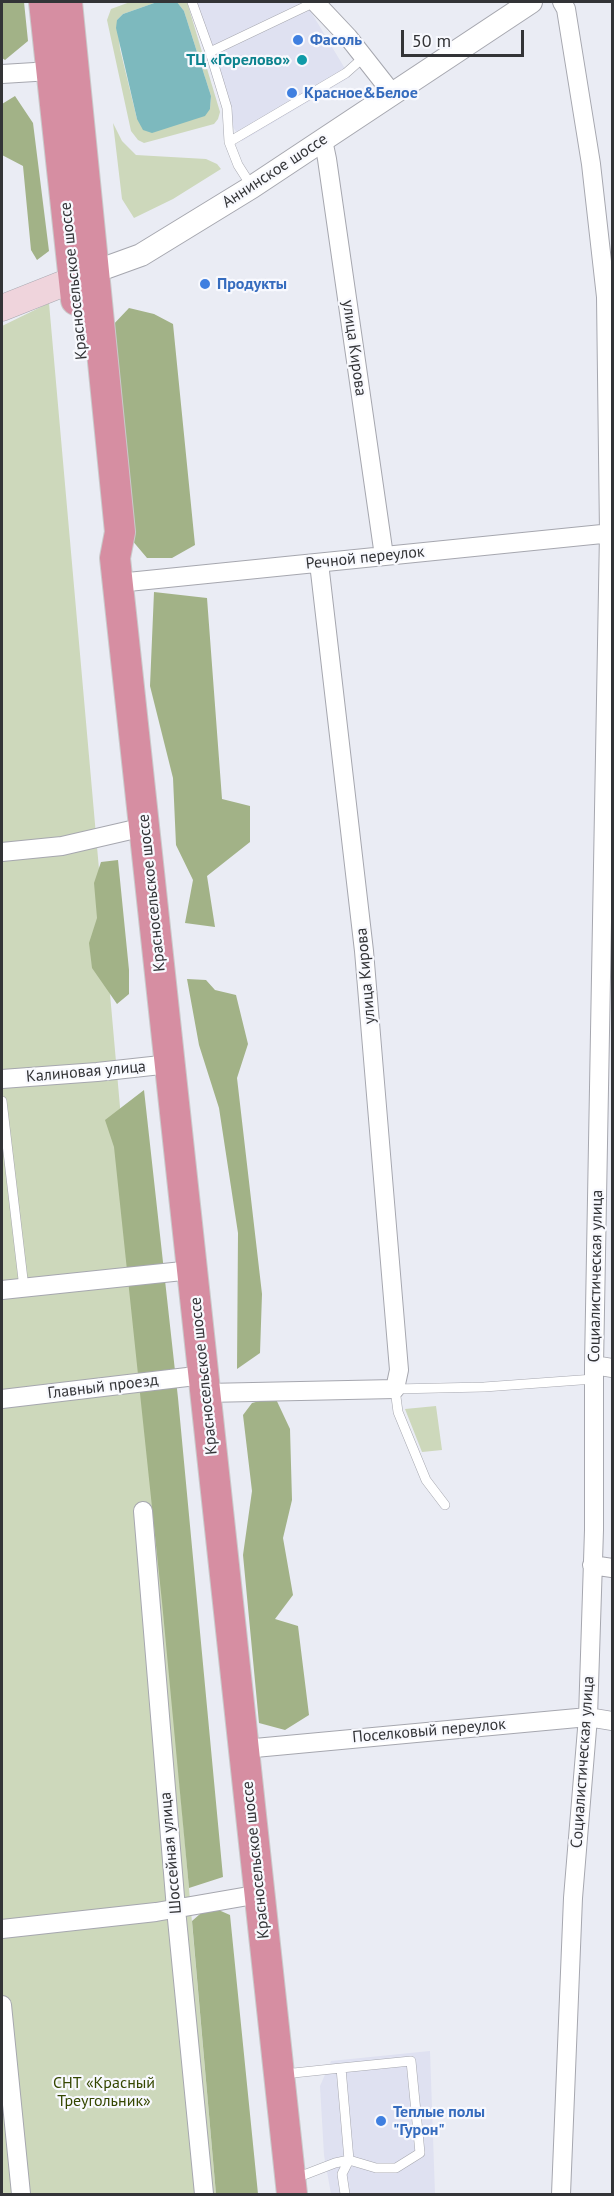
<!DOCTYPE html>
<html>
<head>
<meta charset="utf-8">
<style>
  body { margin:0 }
  #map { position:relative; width:614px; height:2196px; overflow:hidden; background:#eaecf4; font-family:"PT Sans",sans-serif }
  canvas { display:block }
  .frame { position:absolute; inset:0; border:3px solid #333437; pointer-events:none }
  .scale { position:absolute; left:401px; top:30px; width:123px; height:27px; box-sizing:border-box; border:3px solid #333437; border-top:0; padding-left:8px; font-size:18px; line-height:21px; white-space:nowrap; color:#333437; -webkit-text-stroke:4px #f8f9fe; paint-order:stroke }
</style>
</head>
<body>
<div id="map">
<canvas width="614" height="2196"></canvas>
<div class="frame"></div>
<div class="scale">50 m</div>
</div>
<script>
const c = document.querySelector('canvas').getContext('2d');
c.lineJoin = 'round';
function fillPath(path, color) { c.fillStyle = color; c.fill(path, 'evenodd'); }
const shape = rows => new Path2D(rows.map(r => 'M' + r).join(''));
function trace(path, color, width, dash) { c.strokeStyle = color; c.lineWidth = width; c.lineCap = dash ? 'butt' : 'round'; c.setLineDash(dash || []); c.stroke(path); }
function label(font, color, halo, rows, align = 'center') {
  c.font = font + ' "PT Sans",sans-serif'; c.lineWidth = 4.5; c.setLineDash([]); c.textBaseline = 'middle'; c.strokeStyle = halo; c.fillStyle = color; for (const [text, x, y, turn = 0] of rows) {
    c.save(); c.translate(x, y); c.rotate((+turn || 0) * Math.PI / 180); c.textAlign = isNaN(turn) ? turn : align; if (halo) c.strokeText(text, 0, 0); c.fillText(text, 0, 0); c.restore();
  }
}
const built = shape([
  [188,2,305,2,350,77,242,141,224,113],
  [430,2051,435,2194,331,2194,324,2155,320,2086,331,2061]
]);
const green = shape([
  [130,2,157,2,123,14,117,20,120,49,137,119,210,109,211,96,184,11,177,2,187,2,220,112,218,119,214,124,144,143,138,140,131,131,107,20,111,9],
  [113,123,122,141,136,155,206,159,217,164,221,169,173,199,134,218,122,199],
  [49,303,216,2194,2,2194,2,326],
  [436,1406,442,1450,422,1452,405,1409]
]);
const forest = shape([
  [2,2,24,2,28,41,5,60,2,58],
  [15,96,33,123,49,251,37,260,31,250,23,166,2,155,2,104],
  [129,308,154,314,173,324,195,545,172,558,147,558,131,539,111,327],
  [154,592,207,598,222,799,250,806,250,842,207,876,215,927,185,923,193,880,176,845,173,778,150,686],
  [118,860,129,970,129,994,117,1004,92,968,89,943,97,918,94,883,101,862],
  [187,979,206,980,215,990,236,995,248,1044,237,1078,262,1294,260,1353,237,1369,238,1233,219,1108,199,1045],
  [144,1090,178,1398,223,1877,189,1888,162,1602,114,1147,105,1120],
  [275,1397,290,1429,292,1500,283,1538,293,1595,275,1619,298,1626,309,1715,285,1730,259,1723,243,1555,252,1491,243,1415,252,1403],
  [214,1908,230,1915,258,2194,216,2194,192,1921,200,1914]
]);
const water = shape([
  [157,2,177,2,184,11,211,96,210,109,205,116,152,133,143,130,137,119,116,28,117,20,123,14]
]);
const service = shape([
  [192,2,210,52,227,108,229,142,238,165,252,187],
  [210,52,315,2],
  [229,142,346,73,364,57],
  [2,1101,24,1288],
  [445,1505,426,1480,398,1412,395,1389,484,1387,594,1379],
  [341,2068,411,2061,420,2153,396,2168,376,2168,349,2160,342,2174,345,2194],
  [284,2074,341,2068,349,2160,335,2163,296,2178]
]);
const minor = shape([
  [315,2,348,37,392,93],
  [2,74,51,71],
  [323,140,327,159,384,556],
  [118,583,612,533],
  [2,852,62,846,144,827],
  [2,1079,97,1072,170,1064],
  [2,1290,192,1270],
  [594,1365,612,1368],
  [206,1393,395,1389,399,1370,364,951,319,563],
  [2,1399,204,1375],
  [143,1511,176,1909,204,2194],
  [592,1565,612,1568],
  [244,1749,588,1717,612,1721],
  [2,1929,156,1912,260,1894],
  [2,2005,21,2194],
  [561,2194,573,1898,588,1717,594,1530,594,1365,609,533,606,297,591,164,566,9,562,2]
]);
const tertiary = shape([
  [94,272,141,255,252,187,531,2]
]);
const secondary = shape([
  [2,308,90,273]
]);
const trunk = shape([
  [44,2,76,300],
  [67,2,120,532,115,558,292,2194]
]);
const markers = [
  [298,40,6,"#3f7fe0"],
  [302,60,6,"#0f9aa8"],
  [292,93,6,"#3f7fe0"],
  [205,284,6,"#3f7fe0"],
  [381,2121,6,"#3f7fe0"]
];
const shopNames = [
  ["Фасоль",310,40],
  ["Красное&Белое",304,93],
  ["Продукты",217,284],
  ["Теплые полы",393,2112],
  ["\"Гурон\"",393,2130]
];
const cultureNames = [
  ["ТЦ «Горелово»",290,60]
];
const streetNames = [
  ["Аннинское шоссе",275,171,-33],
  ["Красносельское шоссе",74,281,-96],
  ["улица Кирова",354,348,82],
  ["Речной переулок",365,558,-6],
  ["Красносельское шоссе",152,893,-96],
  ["улица Кирова",366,976,-95],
  ["Калиновая улица",86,1072,-5],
  ["Социалистическая улица",596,1276,-89],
  ["Красносельское шоссе",204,1376,-96],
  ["Главный проезд",103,1387,-7],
  ["Поселковый переулок",429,1731,-5],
  ["Социалистическая улица",583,1762,-86],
  ["Шоссейная улица",171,1853,-95],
  ["Красносельское шоссе",256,1860,-96]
];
const parkNames = [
  ["СНТ «Красный",104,2083],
  ["Треугольник»",104,2101]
];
fillPath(built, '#dfe1f1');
fillPath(green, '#cdd8bb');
fillPath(forest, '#a2b287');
fillPath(water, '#7db9be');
trace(service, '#a6a7af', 10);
trace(minor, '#a6a7af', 20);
trace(tertiary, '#a6a7af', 24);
trace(secondary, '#a6a7af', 27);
trace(trunk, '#cacacb', 32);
trace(service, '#fff', 9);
trace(minor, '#fff', 18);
trace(tertiary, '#fff', 22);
trace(secondary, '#efd4dc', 26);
trace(trunk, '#d68ea2', 30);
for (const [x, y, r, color] of markers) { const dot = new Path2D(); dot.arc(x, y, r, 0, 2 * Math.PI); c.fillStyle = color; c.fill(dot); trace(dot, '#f8f9fe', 2); }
label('bold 16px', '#366cbe', '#f8f9fe', shopNames, 'left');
label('bold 16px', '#0d838f', '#f8f9fe', cultureNames, 'right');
label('16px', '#333437', '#f8f9fe', streetNames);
label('16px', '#354701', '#f8f9fe', parkNames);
</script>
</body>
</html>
